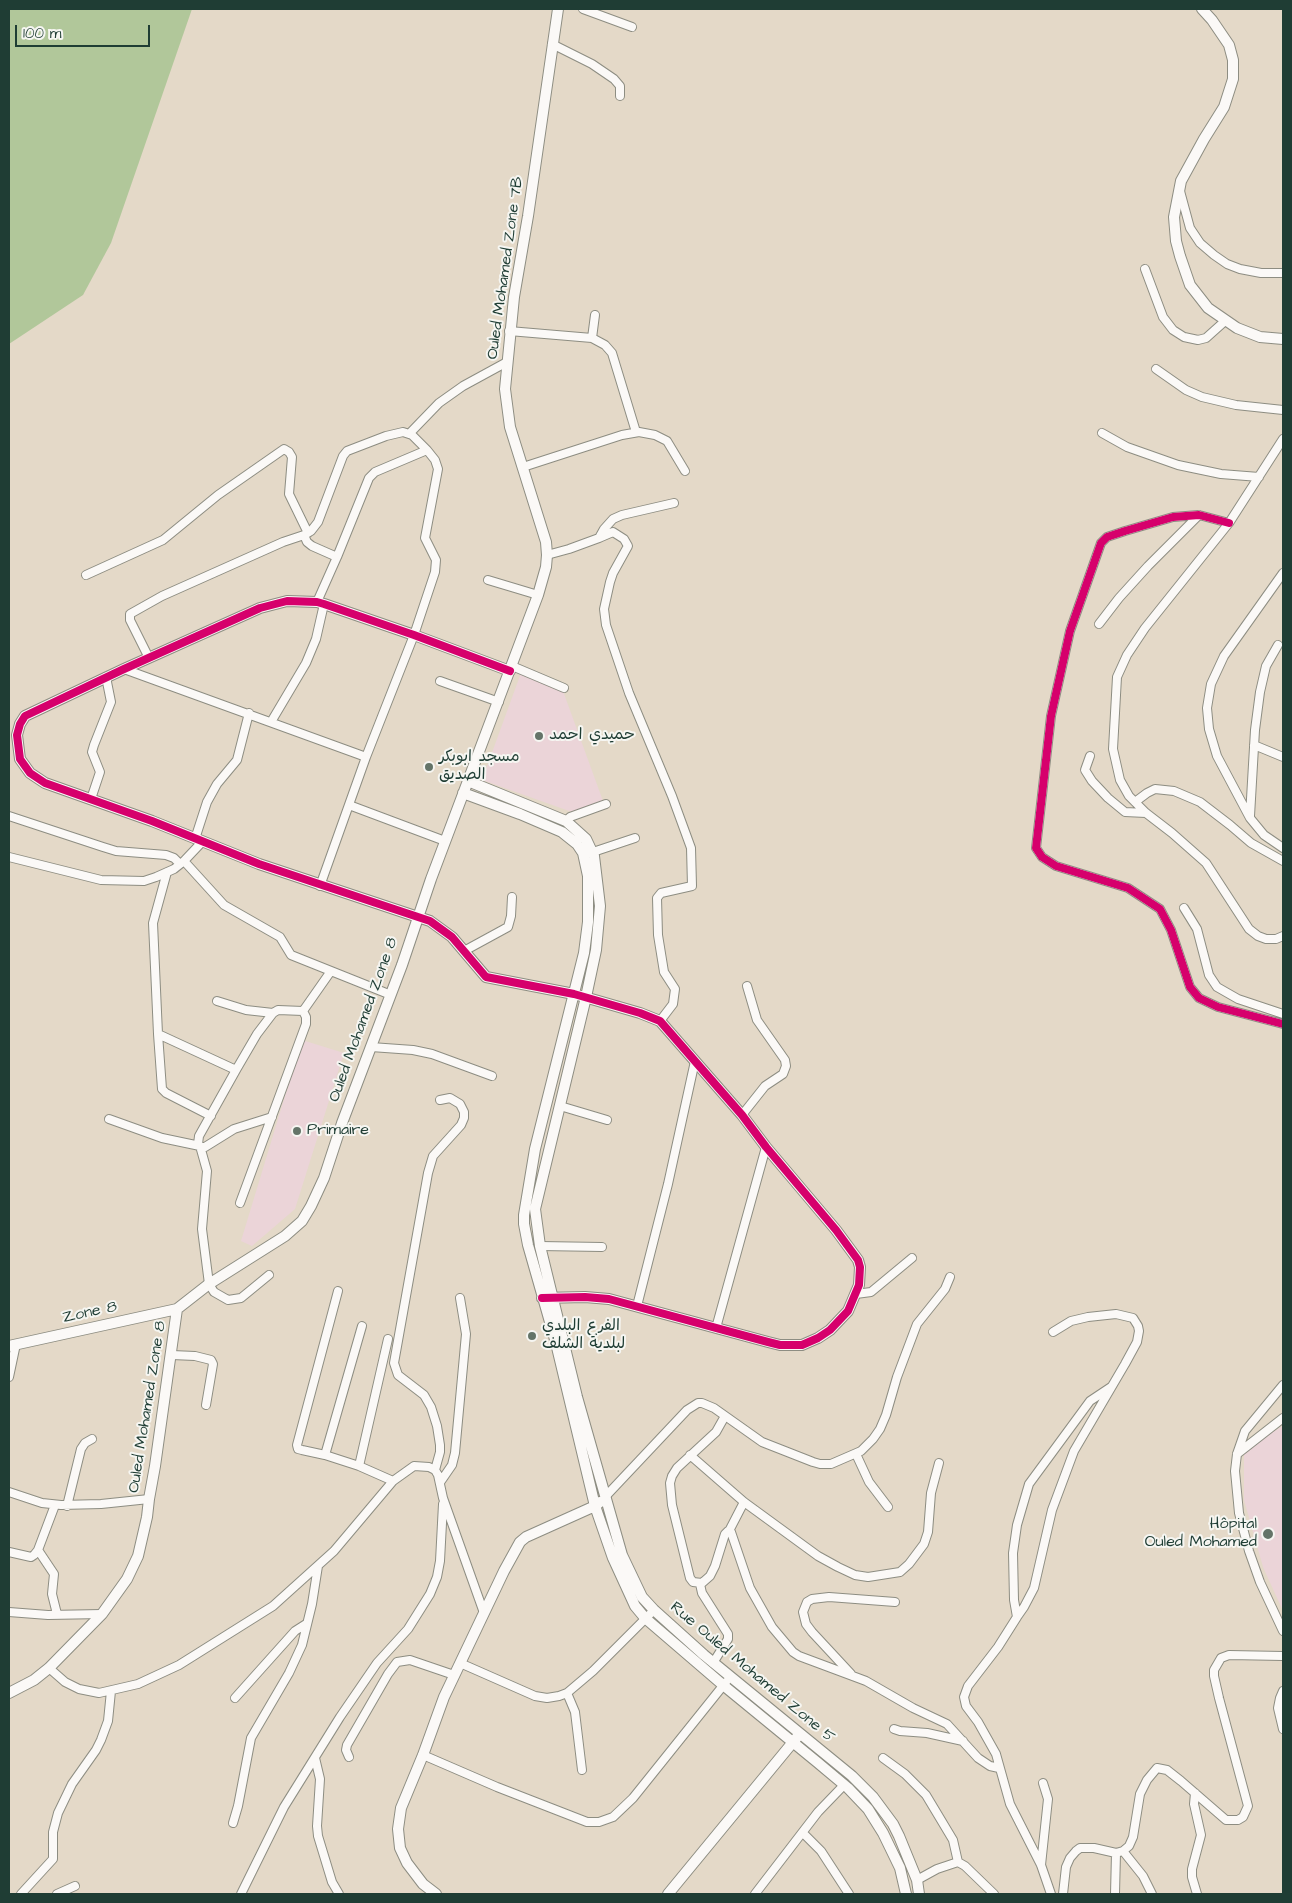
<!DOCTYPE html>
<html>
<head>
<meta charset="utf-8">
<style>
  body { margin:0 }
  #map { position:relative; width:1292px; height:1903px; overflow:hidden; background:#e4d9c8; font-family:"Architects Daughter",sans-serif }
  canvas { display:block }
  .frame { position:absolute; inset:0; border:10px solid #1f3d34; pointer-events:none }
  .scale { position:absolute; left:15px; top:25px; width:135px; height:22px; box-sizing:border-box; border:2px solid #1f3d34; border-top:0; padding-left:6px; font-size:15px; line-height:18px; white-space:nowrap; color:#1f3d34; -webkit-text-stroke:4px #f6f6f2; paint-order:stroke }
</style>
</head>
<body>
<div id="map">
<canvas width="1292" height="1903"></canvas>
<div class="frame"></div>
<div class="scale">100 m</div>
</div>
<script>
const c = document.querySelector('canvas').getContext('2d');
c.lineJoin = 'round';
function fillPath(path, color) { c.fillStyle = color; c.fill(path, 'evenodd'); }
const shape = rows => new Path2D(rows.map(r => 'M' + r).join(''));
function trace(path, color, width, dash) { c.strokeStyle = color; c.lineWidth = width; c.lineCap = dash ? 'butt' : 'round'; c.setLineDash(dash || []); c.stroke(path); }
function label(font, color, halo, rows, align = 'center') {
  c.font = font + ' "Architects Daughter","Playpen Sans Arabic",sans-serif'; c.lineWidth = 4; c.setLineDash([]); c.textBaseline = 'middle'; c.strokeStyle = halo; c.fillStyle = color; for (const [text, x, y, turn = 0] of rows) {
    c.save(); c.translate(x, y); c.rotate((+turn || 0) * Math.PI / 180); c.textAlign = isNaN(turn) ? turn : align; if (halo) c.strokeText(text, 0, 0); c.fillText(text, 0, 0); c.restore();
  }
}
const built = shape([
  [521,673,563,691,603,801,572,812,482,780],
  [302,1040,344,1053,295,1209,252,1246,241,1241],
  [1283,1426,1283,1611,1263,1567,1244,1500,1244,1454,1266,1436]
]);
const forest = shape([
  [9,9,192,9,111,243,83,295,9,344]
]);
const street = shape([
  [583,9,632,27],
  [552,44,592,64,614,79,620,86,620,96],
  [1180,191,1190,228,1200,243,1214,255,1227,264,1240,269,1261,273,1283,273],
  [1145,269,1163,317,1173,330,1184,337,1198,340,1206,338,1225,321],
  [509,331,592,338,595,315],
  [592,338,605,345,612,353,636,432],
  [1156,369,1186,390,1202,397,1236,405,1283,410],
  [410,433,439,403,463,386,507,362],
  [1102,433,1127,447,1178,465,1221,474,1259,477],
  [1283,439,1229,523,1145,628,1127,655,1117,677,1113,749,1120,780,1129,796,1146,813,1172,833,1206,863,1249,929,1258,936,1266,939,1276,939,1283,936],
  [523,467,622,435,639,432,655,435,667,441,685,471],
  [1229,523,1199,515,1173,517,1125,531,1107,537,1101,543,1070,631,1051,716,1036,848,1042,857,1056,866,1128,888,1160,909,1171,930,1190,987,1199,998,1218,1007,1283,1024],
  [304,535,307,542,312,546,337,557],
  [599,538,613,532,624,539,628,546,613,573,610,582,604,609,606,625,629,693,672,796,691,848,692,886,661,893,657,898,658,935,664,972,675,989,673,1004,660,1021],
  [547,555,569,549,599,538,604,529,613,519,622,515,674,503],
  [1283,573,1224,656,1211,684,1207,708,1209,729,1217,756,1250,818,1264,835,1283,848],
  [86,575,163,540,218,495,284,449,289,452,292,457,289,494,308,533],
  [488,580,538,595],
  [317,602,337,557,369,478,375,472,427,450,435,460,438,469,425,538,436,560,435,572,414,635,366,757,320,886],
  [1099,624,1119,598,1148,566,1199,515],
  [149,658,130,620,130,614,162,596,283,542,304,535,311,531,318,522,343,456,347,451,386,436,403,432,412,435,427,450],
  [512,666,564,688],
  [124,669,366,757],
  [440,681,499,702],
  [271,722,306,663,316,639,324,604],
  [1254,745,1283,757],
  [1090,756,1085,770,1092,781,1108,798,1125,812,1146,813],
  [91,799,100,772,92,752,94,745,111,702,106,677],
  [1135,802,1147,793,1155,789,1174,791,1200,802,1230,825,1251,843,1283,861],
  [349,805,445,841],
  [9,816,103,847,116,851,166,855,174,858,180,864],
  [1250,816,1255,730,1260,692,1266,666,1278,645],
  [566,821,570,817,606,804],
  [195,839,207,802,217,784,237,760,249,713],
  [593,852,635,838],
  [9,857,101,880,144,881,156,877,174,869,184,861,202,842],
  [184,861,224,905,280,937,291,955,391,995],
  [167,872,153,923,158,1034,236,1070,199,1136,198,1144,201,1147,205,1147,234,1129,272,1117],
  [1184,908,1197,929,1209,975,1217,987,1238,999,1283,1014],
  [464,951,508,927,511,916,512,897],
  [217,1001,246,1010,273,1013],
  [158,1034,162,1089,166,1093,211,1116],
  [371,1047,413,1050,432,1054,492,1076],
  [236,1070,257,1034,273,1013,278,1010,303,1011,331,971],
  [560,1106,607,1120],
  [742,1115,765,1086,783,1074,786,1066,785,1060,757,1020,747,986],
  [109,1119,162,1138,200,1146,207,1171,202,1229,209,1284,214,1292,228,1300,241,1298,269,1275],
  [240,1203,306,1024,306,1017,303,1011],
  [540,1246,602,1247],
  [338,1291,297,1445,298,1449,302,1450,325,1455,359,1466],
  [856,1294,871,1292,912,1258],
  [637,1306,668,1184,695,1061],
  [716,1328,766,1147],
  [388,1339,359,1466,393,1481],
  [172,1355,195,1356,211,1360,213,1364,206,1405],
  [9,1377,16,1344],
  [1283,1385,1245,1431,1237,1454,1235,1471,1239,1513,1249,1551,1260,1582,1283,1631],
  [725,1416,716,1432,677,1468,672,1476,670,1483,672,1505,690,1578,693,1582,702,1583,710,1576,715,1566,725,1534,728,1531,731,1532,750,1588,772,1627,793,1652,799,1656,866,1681,913,1708,947,1724,978,1758,990,1766,999,1768],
  [856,1454,869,1482,888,1507],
  [1237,1454,1283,1418],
  [325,1455,362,1326],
  [690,1455,744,1502,818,1556,838,1567,855,1575,868,1577,900,1572,909,1564,924,1544,928,1532,931,1493,939,1463],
  [435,1470,440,1452,440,1445,437,1426,431,1407,424,1395,398,1375,394,1363,428,1173,433,1156,461,1125,464,1118,464,1112,460,1104,450,1098,440,1100],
  [441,1481,452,1465,455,1453,466,1334,460,1298],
  [9,1492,42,1503,61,1505,101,1504,149,1499],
  [605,1497,687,1410,698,1403,702,1403,714,1408,762,1442,813,1462,820,1464,831,1464,861,1451,873,1439,880,1429,886,1415,897,1377,917,1324,945,1289,950,1277],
  [67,1506,81,1449,85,1443,92,1439],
  [729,1531,744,1502],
  [38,1550,54,1574,52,1594,57,1614],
  [9,1552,31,1557,34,1555,38,1550,55,1505],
  [700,1584,702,1593,728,1634,728,1639,713,1663],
  [9,1612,48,1615,102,1614],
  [1017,1617,1024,1607,1034,1588,1052,1510,1074,1451,1125,1364,1137,1342,1139,1331,1138,1326,1133,1318,1116,1314,1088,1317,1071,1321,1053,1332],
  [460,1663,535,1696,547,1698,559,1696,567,1693,593,1671,654,1610],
  [49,1668,65,1682,79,1689,99,1693,138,1684,179,1665,273,1606,334,1551,393,1481,414,1466,429,1467,435,1470,438,1475,443,1498,484,1613],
  [851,1674,812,1632,806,1624,803,1612,807,1602,812,1599,829,1597,895,1602],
  [1283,1691,1280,1698,1278,1708,1283,1729],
  [567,1693,575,1712,582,1770],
  [235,1698,295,1631,306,1624],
  [894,1729,900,1731,927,1733,963,1741],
  [423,1755,497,1787,587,1822,599,1822,613,1817,633,1798,726,1682],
  [349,1757,346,1750,347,1745,388,1674,397,1662,410,1660,454,1675],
  [315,1758,320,1779,317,1826,318,1836,332,1882,339,1894],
  [883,1758,905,1774,926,1795,953,1840,958,1862],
  [1195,1793,1194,1804,1201,1835,1192,1869,1192,1877,1197,1894],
  [233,1823,238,1806,251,1738,289,1673,302,1645,312,1604,318,1566],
  [803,1833,821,1851,849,1894],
  [1123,1851,1143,1876,1152,1894],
  [1041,1865,1048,1799,1043,1783],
  [917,1880,937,1869,958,1862,965,1866,994,1894],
  [21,1894,53,1859,53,1832,58,1813,72,1784,96,1750,101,1740,108,1721,111,1691],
  [57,1894,75,1886],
  [241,1894,284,1807,340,1717,377,1663,408,1629,430,1594,437,1577,440,1561,443,1504],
  [755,1894,818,1812,844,1785],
  [1051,1894,1041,1865,1010,1804,996,1754,978,1722,966,1706,964,1697,968,1686,998,1647,1017,1617,1014,1600,1013,1553,1017,1525,1029,1484,1090,1401,1111,1387],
  [1063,1894,1066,1867,1070,1858,1076,1851,1080,1848,1094,1848,1116,1853,1123,1851,1129,1846,1133,1837,1140,1794,1147,1780,1157,1768,1167,1770,1181,1781,1226,1820,1238,1820,1243,1817,1248,1806,1219,1698,1214,1676,1214,1670,1221,1658,1229,1655,1283,1656],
  [1115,1894,1116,1853]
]);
const secondary = shape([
  [1202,9,1212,20,1229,45,1233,60,1233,79,1224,107,1204,139,1181,181,1174,217,1176,241,1180,256,1190,285,1208,308,1237,328,1260,337,1283,339],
  [510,671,414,635,324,604,317,602,287,601,260,608,124,669,25,716,20,724,17,735,20,759,30,773,45,783,152,821,259,864,430,921,452,937,486,977,574,994,640,1013,660,1021,742,1115,766,1147,836,1230,858,1260,860,1267,859,1285,848,1311,830,1330,818,1338,802,1345,780,1345,768,1342,609,1299,585,1297,542,1298],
  [468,781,566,821,586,839,594,856,600,906,596,950,586,997,535,1209,540,1246,577,1397,622,1555,642,1597,654,1610,704,1655,852,1776,873,1797,893,1824,899,1836,917,1880,919,1894],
  [463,793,520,814,562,832,577,844,583,853,588,876,588,922,584,953,535,1149,524,1215,524,1224,528,1245,556,1343,595,1506,613,1558,635,1606,645,1618,723,1685,817,1762,848,1788,868,1809,883,1833,900,1868,906,1894],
  [9,1346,177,1309],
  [9,1693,34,1680,49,1668,102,1614,127,1579,138,1556,147,1517,149,1499,155,1466,177,1309,209,1284,285,1236,302,1221,311,1206,324,1178,342,1123,402,965,431,879,538,595,546,567,547,555,546,542,510,427,505,389,514,297,528,216,558,9],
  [436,1894,423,1884,407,1863,400,1848,398,1829,401,1808,423,1755,444,1697,504,1571,520,1542,526,1537,595,1506,600,1502],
  [668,1894,798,1736]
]);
const cycleway = shape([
  [1229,523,1199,515,1173,517,1125,531,1107,537,1101,543,1070,631,1051,716,1036,848,1042,857,1056,866,1128,888,1160,909,1171,930,1190,987,1199,998,1218,1007,1283,1024],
  [510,671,414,635,324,604,317,602,287,601,260,608,124,669,25,716,20,724,17,735,20,759,30,773,45,783,152,821,259,864,430,921,452,937,486,977,574,994,640,1013,660,1021,742,1115,766,1147,836,1230,858,1260,860,1267,859,1285,848,1311,830,1330,818,1338,802,1345,780,1345,768,1342,609,1299,585,1297,542,1298]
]);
const markers = [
  [539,736,5,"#647468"],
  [429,767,5,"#647468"],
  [297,1131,5,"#647468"],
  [532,1336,5,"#647468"],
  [1268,1534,6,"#647468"]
];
const streetNames = [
  ["Ouled Mohamed Zone 7B",506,268,-82],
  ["Ouled Mohamed Zone 8",364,1020,-70],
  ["Zone 8",90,1313,-12],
  ["Ouled Mohamed Zone 8",148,1407,-81],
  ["Rue Ouled Mohamed Zone 5",752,1673,40]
];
const poiNames = [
  ["حميدي احمد",549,736],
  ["مسجد ابوبكر",439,758],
  ["الصديق",439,776],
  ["Primaire",307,1131],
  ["الفرع البلدي",542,1327],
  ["لبلدية الشلف",542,1345],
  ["Hôpital",1257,1525,"right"],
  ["Ouled Mohamed",1257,1543,"right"]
];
fillPath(built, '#ebd4d8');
fillPath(forest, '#b1c79a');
trace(street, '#8d8d82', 10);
trace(secondary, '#8d8d82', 12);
trace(street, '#fbf9f7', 8);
trace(secondary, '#fbf9f7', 10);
trace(cycleway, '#d6006c', 8);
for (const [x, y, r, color] of markers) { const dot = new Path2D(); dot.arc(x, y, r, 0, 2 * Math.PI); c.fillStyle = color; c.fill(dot); trace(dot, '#f6f6f2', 2); }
label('16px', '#1f3d34', '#f6f6f2', streetNames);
label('16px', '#1f3d34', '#f6f6f2', poiNames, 'left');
</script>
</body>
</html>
